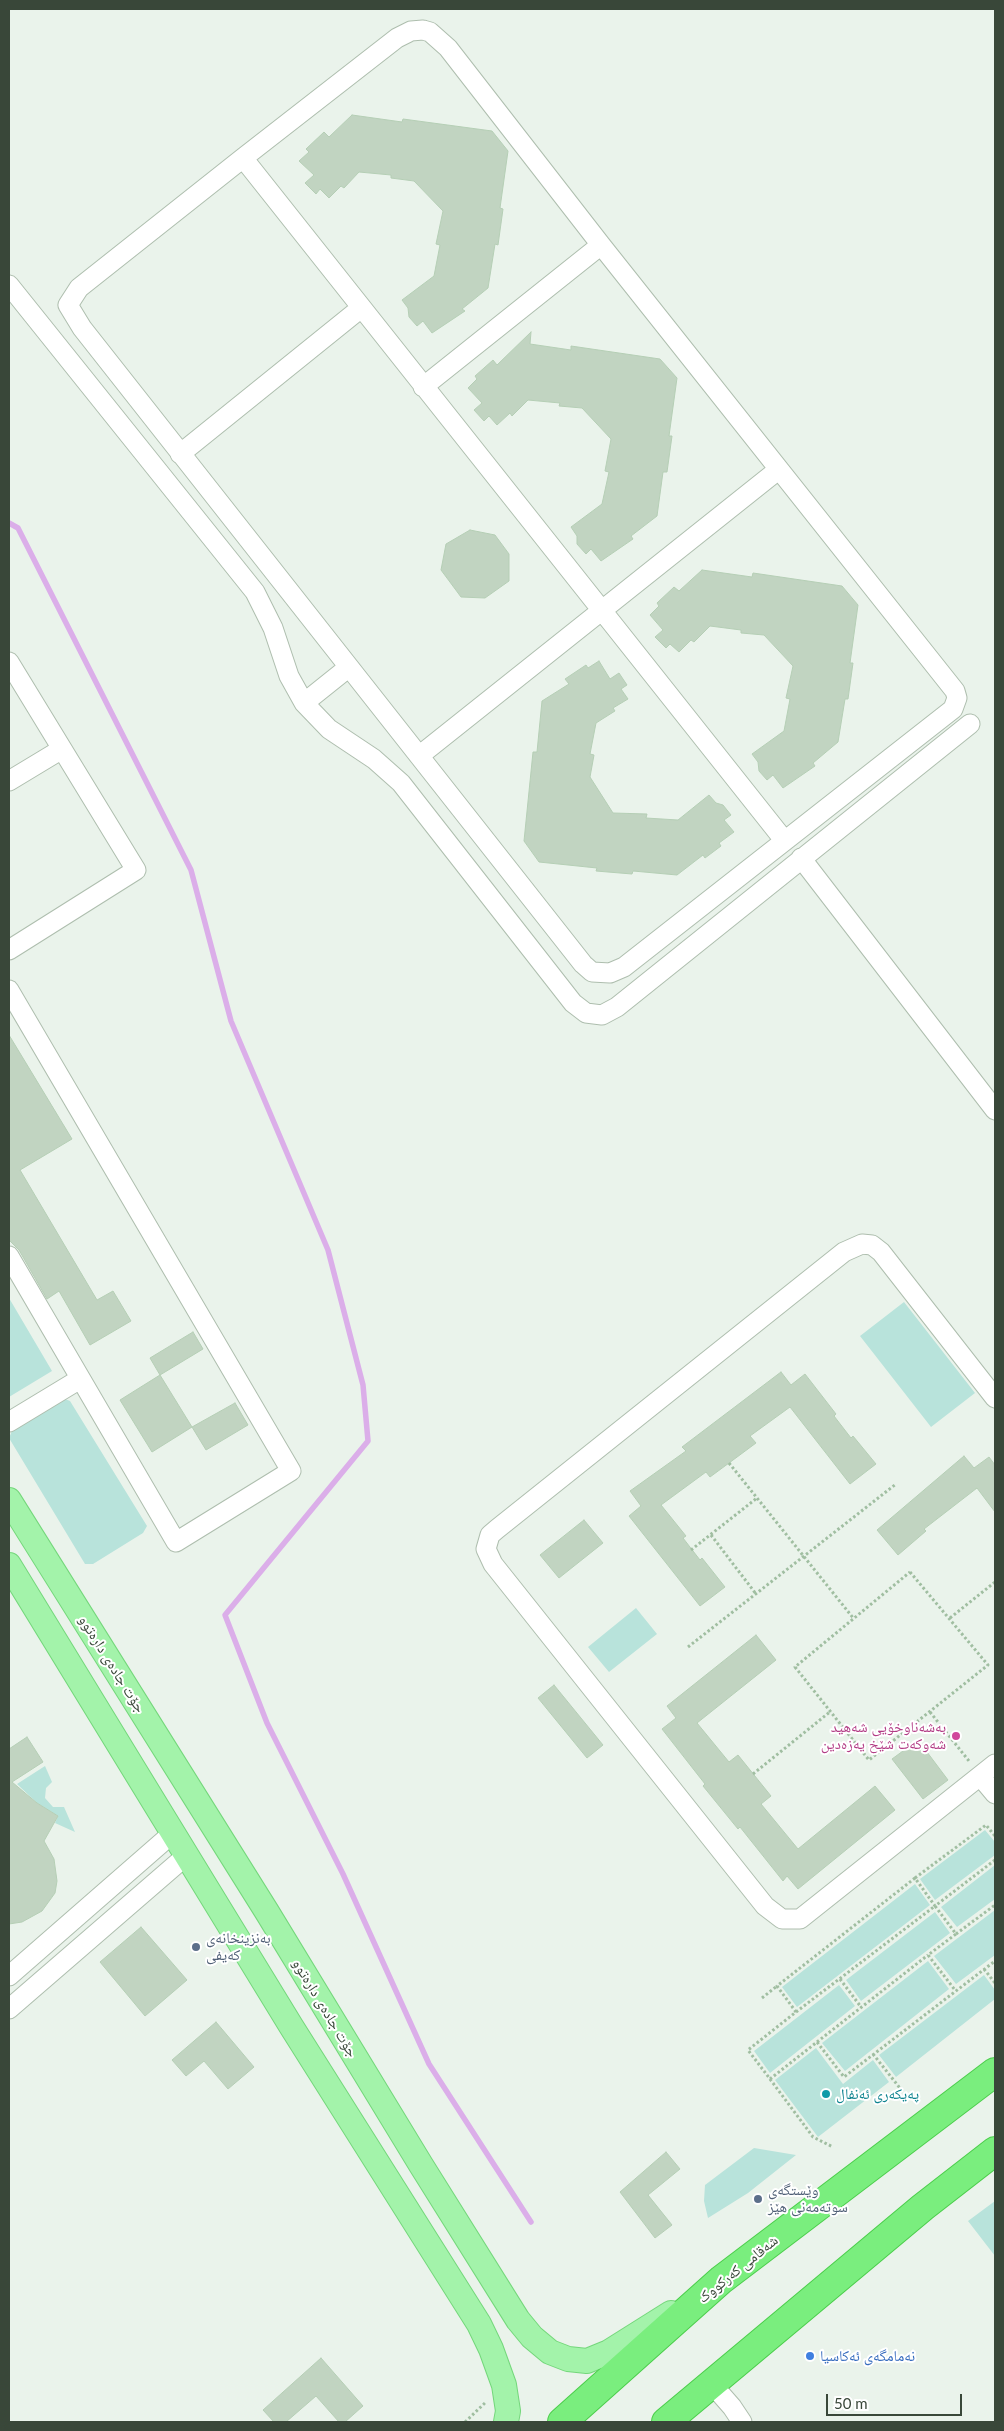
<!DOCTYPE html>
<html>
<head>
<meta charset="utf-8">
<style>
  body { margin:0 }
  #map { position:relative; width:1004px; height:2431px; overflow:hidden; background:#eaf3eb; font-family:Lato,sans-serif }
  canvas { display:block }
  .frame { position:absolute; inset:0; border:10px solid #394739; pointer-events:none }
  .scale { position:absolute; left:826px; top:2394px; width:136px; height:22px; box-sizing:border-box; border:2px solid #394739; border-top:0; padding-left:6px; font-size:15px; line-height:18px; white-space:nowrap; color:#394739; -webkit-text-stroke:4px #fff; paint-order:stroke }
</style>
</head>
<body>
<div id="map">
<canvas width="1004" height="2431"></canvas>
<div class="frame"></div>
<div class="scale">50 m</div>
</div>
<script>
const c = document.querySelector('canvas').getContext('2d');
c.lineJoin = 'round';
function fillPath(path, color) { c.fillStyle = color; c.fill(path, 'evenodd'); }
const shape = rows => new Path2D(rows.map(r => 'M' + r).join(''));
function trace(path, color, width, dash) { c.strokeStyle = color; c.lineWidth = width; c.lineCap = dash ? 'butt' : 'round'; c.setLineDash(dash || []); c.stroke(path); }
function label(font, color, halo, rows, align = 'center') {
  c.font = font + ' Lato,"Noto Naskh Arabic",sans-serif'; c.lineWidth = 4; c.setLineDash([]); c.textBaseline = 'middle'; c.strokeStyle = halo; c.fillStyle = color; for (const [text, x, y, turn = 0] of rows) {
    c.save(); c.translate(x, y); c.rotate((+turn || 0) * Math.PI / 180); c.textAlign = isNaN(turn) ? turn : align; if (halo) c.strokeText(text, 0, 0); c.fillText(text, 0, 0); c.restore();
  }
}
const green = shape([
  [9,1298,52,1371,9,1397],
  [904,1302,975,1393,931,1427,860,1336],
  [65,1399,70,1401,147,1526,143,1533,93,1564,85,1564,9,1438,12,1431],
  [636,1608,657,1634,609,1672,588,1647],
  [45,1766,52,1782,46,1788,45,1798,53,1807,64,1807,75,1832,55,1823,58,1816,37,1803,17,1784],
  [985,1830,995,1842,995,1855,935,1900,920,1879],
  [995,1865,995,1899,957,1927,941,1907],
  [915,1884,930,1905,797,2007,782,1987],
  [995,1910,995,1955,956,1984,934,1956],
  [935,1912,950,1933,861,2001,846,1980],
  [928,1961,949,1989,845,2071,822,2043],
  [984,1975,995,1990,995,1999,896,2077,879,2055],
  [839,1985,855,2006,770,2073,754,2051],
  [816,2048,843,2084,873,2060,889,2082,818,2137,775,2080],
  [754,2148,796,2155,748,2193,708,2218,704,2201,705,2185],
  [995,2201,995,2256,968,2221]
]);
const stream = shape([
  [9,523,18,528,191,870,231,1021,328,1250,363,1385,368,1441,225,1615,267,1723,343,1874,429,2064,531,2222]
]);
const building = shape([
  [352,115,402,122,403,119,492,131,508,151,500,208,503,209,498,245,495,244,488,288,462,309,465,311,432,333,423,321,417,326,409,317,408,308,402,300,434,276,440,245,436,244,443,211,414,181,391,178,391,175,359,172,344,188,341,186,329,198,320,189,316,194,305,183,314,175,299,161,309,152,306,149,324,132,329,137,352,115],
  [531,332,530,344,571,350,571,346,660,359,677,378,669,436,672,436,667,472,663,472,657,516,631,536,633,539,601,561,591,549,586,554,577,544,577,536,571,527,602,504,609,472,605,471,611,439,582,408,559,406,560,403,528,400,512,416,510,413,497,425,489,416,484,421,474,410,482,403,468,388,477,379,475,376,493,360,497,365,531,332],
  [470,530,495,535,509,554,509,581,485,598,461,597,441,570,446,544,470,530],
  [702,570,752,577,753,573,842,586,858,605,850,663,853,663,848,699,845,699,838,742,813,763,815,766,783,788,773,775,767,780,759,771,758,762,752,754,784,731,790,699,786,698,793,666,764,635,741,633,741,630,710,626,694,642,691,640,679,652,670,644,666,648,655,637,663,630,650,615,659,606,657,603,674,587,679,591,702,570],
  [599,661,610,679,619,673,627,685,621,689,628,699,613,708,615,711,596,723,590,754,594,755,590,777,613,813,647,814,646,818,678,820,709,795,716,803,723,805,731,815,724,820,734,832,719,843,721,846,705,858,703,855,677,875,633,871,632,874,596,871,597,868,539,862,524,841,533,752,537,752,542,701,569,684,565,679,586,665,588,668,599,661],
  [9,1035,72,1139,20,1170,97,1300,113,1291,131,1321,90,1345,59,1291,47,1299,19,1250,9,1240,9,1035],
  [193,1332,203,1349,160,1375,150,1358,193,1332],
  [781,1372,791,1385,805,1374,836,1414,834,1416,851,1438,853,1436,876,1464,850,1484,790,1407,750,1436,756,1443,729,1463,710,1477,706,1472,661,1505,686,1536,683,1538,700,1560,702,1558,725,1587,700,1606,629,1516,641,1506,630,1491,686,1451,682,1447,781,1372],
  [160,1375,192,1427,152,1452,120,1400,160,1375],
  [235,1403,248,1425,206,1450,192,1427,235,1403],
  [964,1456,974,1468,989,1457,995,1465,995,1512,977,1488,924,1529,926,1531,898,1555,877,1530,964,1456],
  [584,1520,603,1543,559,1578,540,1555,584,1520],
  [756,1635,776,1660,697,1723,729,1762,738,1755,771,1796,761,1804,798,1849,875,1786,895,1810,798,1889,787,1876,783,1881,740,1827,738,1829,703,1786,705,1784,662,1729,676,1718,667,1706,756,1635],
  [554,1685,603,1745,587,1758,538,1698,554,1685],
  [27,1737,43,1762,12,1782,37,1803,58,1816,44,1841,54,1859,57,1881,55,1893,42,1911,22,1922,9,1924,9,1749,27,1737],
  [918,1740,948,1780,923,1799,892,1759,918,1740],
  [141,1927,187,1980,145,2016,100,1962,141,1927],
  [216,2022,254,2067,228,2089,204,2061,186,2076,172,2060,216,2022],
  [666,2152,680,2169,648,2195,672,2225,655,2238,620,2192,666,2152],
  [321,2358,363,2406,345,2422,339,2422,316,2396,286,2422,274,2422,263,2410,321,2358]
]);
const path = shape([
  [729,1463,854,1619],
  [711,1535,756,1594],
  [691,1550,757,1498],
  [910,1572,988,1665,869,1760,795,1667,910,1572],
  [950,1618,995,1582],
  [688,1647,896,1484],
  [930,1712,969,1761],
  [753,1774,831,1711],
  [995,1860,935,1906,915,1878,777,1986,796,2012,748,2050,770,2079,817,2042,844,2077,995,1961],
  [915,1878,986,1825,995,1836],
  [956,1934,995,1905],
  [984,1969,995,1983],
  [840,1979,861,2007],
  [762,1998,777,1986],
  [796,2012,935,1906,956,1934,928,1955,955,1990],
  [817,2042,928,1955],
  [873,2054,903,2092],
  [770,2079,813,2137,833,2147],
  [465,2422,486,2402]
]);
const minor = shape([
  [423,30,430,32,448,48,601,245,955,691,957,698,953,709,624,967,610,973,592,972,583,964,82,328,68,305,79,288,243,158,397,38,411,31,423,30],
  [243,158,784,840],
  [9,285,255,592,273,628,289,676,304,703,329,729,374,759,401,783,573,1003,586,1013,602,1015,617,1007,970,724],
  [423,387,601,245],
  [180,454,361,308],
  [9,662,136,870,9,950],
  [304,703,349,667],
  [419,756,778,470],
  [9,781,62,749],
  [801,858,995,1110],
  [9,990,291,1471,176,1542,9,1256],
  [995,1398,881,1252,872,1245,862,1244,844,1252,497,1529,490,1535,486,1549,493,1564,765,1906,782,1919,800,1919,995,1764],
  [9,1422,80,1379],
  [980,1776,995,1794],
  [9,1976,174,1832],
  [9,2009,187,1855],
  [711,2383,732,2407,742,2422]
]);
const major = shape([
  [9,1500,267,1912,421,2165,518,2320,532,2337,550,2352,568,2359,587,2361,609,2352,671,2313],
  [9,1565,291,2026,479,2324,491,2349,504,2385,508,2411,506,2422]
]);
const highway = shape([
  [562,2422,721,2280,995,2072],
  [666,2422,923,2207,995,2151]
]);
const markers = [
  [956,1736,5,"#d1479c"],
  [196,1947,5,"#5c6f8a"],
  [826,2094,5,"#0f9aa8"],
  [758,2199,5,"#5c6f8a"],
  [810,2356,5,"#3f7fe0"]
];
const streetNames = [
  ["جۆت جادەی دارەتوو",112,1664,58],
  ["جۆت جادەی دارەتوو",325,2008,59],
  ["شەقامی کەرکووک",738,2269,-39]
];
const hotelNames = [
  ["بەشەناوخۆیی شەهید",946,1727],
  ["شەوکەت شێخ یەزەدین",946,1744]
];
const serviceNames = [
  ["بەنزینخانەی",206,1938],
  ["کەیفی",206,1955],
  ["وێستگەی",768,2190],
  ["سوتەمەنی هێز",768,2207]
];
const cultureNames = [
  ["پەیکەری ئەنفال",836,2094]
];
const shopNames = [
  ["نەمامگەی ئەکاسیا",820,2356]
];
fillPath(green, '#b8e3db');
trace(stream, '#dbaee9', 5.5);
fillPath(building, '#c1d4c1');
trace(building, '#b5ceb5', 1);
trace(minor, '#aebeae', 21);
trace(major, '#74d77b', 26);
trace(highway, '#4bcd4b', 30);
trace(path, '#a0bea1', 3, [2.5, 2.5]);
trace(minor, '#fff', 19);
trace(major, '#a3f3aa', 24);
trace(highway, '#7aee7e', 28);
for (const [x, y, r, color] of markers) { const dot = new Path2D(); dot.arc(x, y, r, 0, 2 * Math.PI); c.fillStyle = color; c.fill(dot); trace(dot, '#fff', 2); }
label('15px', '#394739', '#fff', streetNames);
label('15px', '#b23c85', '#fff', hotelNames, 'right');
label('15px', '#4e5e75', '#fff', serviceNames, 'left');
label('15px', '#0d838f', '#fff', cultureNames, 'left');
label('15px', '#366cbe', '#fff', shopNames, 'left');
</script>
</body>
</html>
